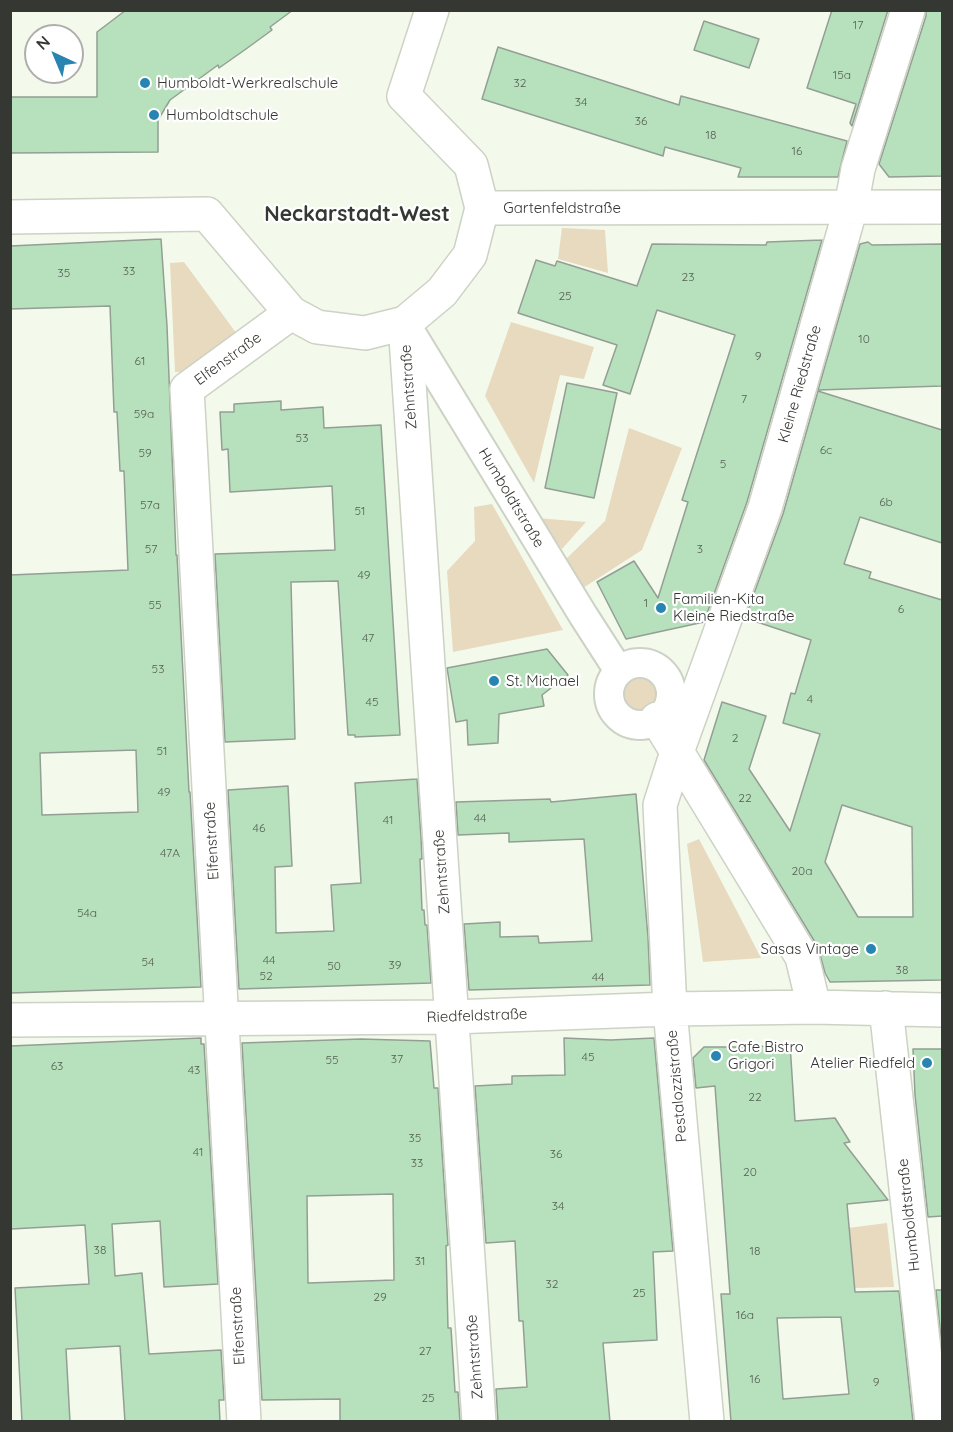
<!DOCTYPE html>
<html>
<head>
<meta charset="utf-8">
<style>
  body { margin:0 }
  #map { position:relative; width:953px; height:1432px; overflow:hidden; background:#f3faec; font-family:Quicksand,sans-serif }
  canvas { display:block }
  .frame { position:absolute; inset:0; border:12px solid #343732; pointer-events:none }
  .north { position:absolute; left:24px; top:24px; width:60px; height:60px; box-sizing:border-box; background:#fff; border:2px solid #aeafad; border-radius:50%; rotate:316deg; font-size:16px; font-weight:700; line-height:24px; text-align:center; color:#343732 }
  .north::after { content:''; display:block; margin:auto; width:21px; height:27px; background:#2884b1; clip-path:polygon(50% 0,100% 100%,50% 72%,0 100%) }
</style>
</head>
<body>
<div id="map">
<canvas width="953" height="1432"></canvas>
<div class="frame"></div>
<div class="north">N</div>
</div>
<script>
const c = document.querySelector('canvas').getContext('2d');
c.lineJoin = 'round';
function fillPath(path, color) { c.fillStyle = color; c.fill(path, 'evenodd'); }
const shape = rows => new Path2D(rows.map(r => 'M' + r).join(''));
function trace(path, color, width, dash) { c.strokeStyle = color; c.lineWidth = width; c.lineCap = dash ? 'butt' : 'round'; c.setLineDash(dash || []); c.stroke(path); }
function label(font, color, halo, rows, align = 'center') {
  c.font = font + ' Quicksand,sans-serif'; c.lineWidth = 4.5; c.setLineDash([]); c.textBaseline = 'middle'; c.strokeStyle = halo; c.fillStyle = color; for (const [text, x, y, turn = 0] of rows) {
    c.save(); c.translate(x, y); c.rotate((+turn || 0) * Math.PI / 180); c.textAlign = isNaN(turn) ? turn : align; if (halo) c.strokeText(text, 0, 0); c.fillText(text, 0, 0); c.restore();
  }
}
const green = shape([
  [562,228,605,230,608,273,558,259],
  [184,262,237,334,185,372,175,372,170,263],
  [511,322,594,347,584,379,560,375,534,483,485,396],
  [629,428,682,448,642,550,583,588,564,561,605,521],
  [492,504,563,630,453,652,447,571,475,541,474,507],
  [537,518,586,522,562,549],
  '623 694a17 17 0 1 1 34 0a17 17 0 1 1-34 0Z',
  [699,839,739,915,761,958,703,962,687,844],
  [887,1223,894,1287,854,1288,848,1228]
]);
const building = shape([
  [126,10,293,10,270,27,272,30,246,49,219,68,218,65,170,100,158,120,158,152,10,153,10,97,97,97,97,32,126,10],
  [832,10,888,10,852,126,850,123,856,104,807,88,832,10],
  [926,10,942,10,942,176,889,177,879,164,926,16,926,10],
  [704,21,759,39,749,68,694,50,704,21],
  [498,47,679,105,681,96,847,141,838,177,738,177,741,168,665,147,663,156,482,99,498,47],
  [161,239,167,326,176,555,177,555,189,792,190,792,201,987,10,993,10,575,128,570,124,471,120,471,117,412,114,412,110,306,10,309,10,246,161,239],
  [136,750,138,812,42,815,40,753,136,750],
  [822,240,747,502,704,622,626,639,597,582,634,561,658,598,688,502,682,500,735,335,657,310,630,394,603,385,617,345,518,313,536,260,555,266,557,261,637,286,652,244,766,245,767,242,822,240],
  [868,242,872,245,942,244,942,386,818,390,860,244,868,242],
  [567,383,617,393,594,498,545,488,567,383],
  [818,391,942,430,942,543,860,517,844,564,871,572,869,578,942,600,942,980,830,982,825,973,818,947,704,760,722,702,766,716,749,769,790,831,820,734,783,723,791,693,795,694,811,640,745,618,783,514,818,391],
  [842,805,912,827,913,917,858,917,825,862,842,805],
  [281,401,281,410,323,407,324,428,381,425,400,735,355,737,355,735,348,735,338,581,291,582,295,739,225,742,215,554,335,550,332,486,230,492,228,449,222,450,220,412,234,412,234,404,281,401],
  [547,649,568,675,542,695,544,706,499,714,498,743,468,745,467,720,456,722,447,668,547,649],
  [417,779,421,837,422,859,420,859,422,910,424,910,425,925,427,925,431,983,239,989,228,790,288,786,292,866,275,867,276,933,334,931,331,885,361,883,355,783,417,779],
  [636,794,648,937,650,985,469,990,464,924,500,922,500,937,538,936,539,943,592,941,584,839,509,842,509,833,458,835,456,802,550,799,551,802,636,794],
  [201,1038,201,1044,204,1044,218,1284,164,1287,160,1221,112,1224,115,1276,142,1273,149,1354,221,1350,224,1400,219,1400,220,1422,125,1422,120,1346,66,1349,70,1422,22,1422,15,1288,89,1284,85,1225,11,1229,10,1046,201,1038],
  [564,1038,611,1040,654,1038,673,1251,653,1252,657,1340,603,1343,610,1422,498,1422,496,1389,527,1387,523,1321,519,1321,515,1241,486,1243,475,1086,512,1084,512,1076,565,1075,564,1038],
  [361,1039,430,1041,434,1088,438,1088,448,1245,446,1246,448,1328,451,1328,455,1392,458,1392,460,1422,340,1422,340,1399,262,1400,242,1043,361,1039],
  [393,1194,394,1280,308,1283,307,1196,393,1194],
  [790,1044,795,1121,835,1118,850,1142,844,1143,888,1200,847,1204,855,1292,899,1291,913,1422,731,1422,721,1294,730,1294,715,1086,696,1088,693,1058,704,1047,755,1047,790,1044],
  [841,1317,849,1394,783,1399,777,1318,841,1317],
  [913,1049,942,1049,942,1216,928,1217,915,1095,913,1049],
  [936,1290,942,1290,942,1347,936,1290]
]);
const pedestrian = shape([
  [405,323,583,615,619,671],
  '609 694a31 31 0 1 1 62 0a31 31 0 1 1-62 0Z'
]);
const minor = shape([
  [482,208,942,207],
  [10,217,207,214,291,313,317,327,365,333,405,323,442,292,470,255,482,208,471,165,404,96,432,10],
  [405,323,479,1422],
  [657,719,802,957,814,1007],
  [886,1008,932,1422],
  [10,1020,452,1017,670,1009,814,1007,942,1010],
  [244,1422,187,389,291,313],
  [707,1422,670,1009,660,805,677,752,765,508,851,207,858,169,908,10]
]);
const markers = [
  [145,83,6,"#2884b1"],
  [154,115,6,"#2884b1"],
  [661,608,6,"#2884b1"],
  [494,681,6,"#2884b1"],
  [871,949,6,"#2884b1"],
  [716,1056,6,"#2884b1"],
  [927,1063,6,"#2884b1"]
];
const numberNames = [
  ["17",858,25],
  ["15a",842,75],
  ["32",520,83],
  ["34",581,102],
  ["36",641,121],
  ["18",711,135],
  ["16",797,151],
  ["33",129,271],
  ["35",64,273],
  ["23",688,277],
  ["25",565,296],
  ["10",864,339],
  ["9",758,356],
  ["61",140,361],
  ["7",744,399],
  ["59a",144,414],
  ["53",302,438],
  ["6c",826,450],
  ["59",145,453],
  ["5",723,464],
  ["6b",886,502],
  ["57a",150,505],
  ["51",360,511],
  ["57",151,549],
  ["3",700,549],
  ["49",364,575],
  ["1",646,603],
  ["55",155,605],
  ["6",901,609],
  ["47",368,638],
  ["53",158,669],
  ["4",810,699],
  ["45",372,702],
  ["2",735,738],
  ["51",162,751],
  ["49",164,792],
  ["22",745,798],
  ["44",480,818],
  ["41",388,820],
  ["46",259,828],
  ["47A",170,853],
  ["20a",802,871],
  ["54a",87,913],
  ["44",269,960],
  ["54",148,962],
  ["39",395,965],
  ["50",334,966],
  ["38",902,970],
  ["52",266,976],
  ["44",598,977],
  ["45",588,1057],
  ["37",397,1059],
  ["55",332,1060],
  ["63",57,1066],
  ["43",194,1070],
  ["22",755,1097],
  ["35",415,1138],
  ["41",198,1152],
  ["36",556,1154],
  ["33",417,1163],
  ["20",750,1172],
  ["34",558,1206],
  ["38",100,1250],
  ["18",755,1251],
  ["31",420,1261],
  ["32",552,1284],
  ["25",639,1293],
  ["29",380,1297],
  ["16a",745,1315],
  ["27",425,1351],
  ["16",755,1379],
  ["9",876,1382],
  ["25",428,1398]
];
const poiNames = [
  ["Humboldt-Werkrealschule",157,83],
  ["Humboldtschule",166,115],
  ["Familien-Kita",673,599],
  ["Kleine Riedstraße",673,616],
  ["St. Michael",506,681],
  ["Sasas Vintage",859,949,"right"],
  ["Cafe Bistro",728,1047],
  ["Grigori",728,1064],
  ["Atelier Riedfeld",915,1063,"right"]
];
const streetNames = [
  ["Gartenfeldstraße",562,208],
  ["Elfenstraße",228,359,-36],
  ["Kleine Riedstraße",800,384,-74],
  ["Zehntstraße",409,387,-94],
  ["Humboldtstraße",511,498,59],
  ["Elfenstraße",212,841,-93],
  ["Zehntstraße",442,872,-94],
  ["Riedfeldstraße",477,1016,-2],
  ["Pestalozzistraße",677,1086,-95],
  ["Humboldtstraße",909,1215,-96],
  ["Elfenstraße",238,1326,-93],
  ["Zehntstraße",475,1357,-94]
];
const districtNames = [
  ["Neckarstadt-West",357,215]
];
fillPath(green, '#e8dabf');
fillPath(building, '#b7e0bc');
trace(building, '#939f94', 1.5);
trace(pedestrian, '#ccd2c4', 32);
trace(minor, '#ccd2c4', 36);
trace(pedestrian, '#fff', 28);
trace(minor, '#fff', 33);
for (const [x, y, r, color] of markers) { const dot = new Path2D(); dot.arc(x, y, r, 0, 2 * Math.PI); c.fillStyle = color; c.fill(dot); trace(dot, '#fff', 2); }
label('12px', '#556154', null, numberNames);
label('15px', '#343732', '#fff', poiNames, 'left');
label('15px', '#343732', '#fff', streetNames);
label('bold 21px', '#343732', '#fff', districtNames);
</script>
</body>
</html>
